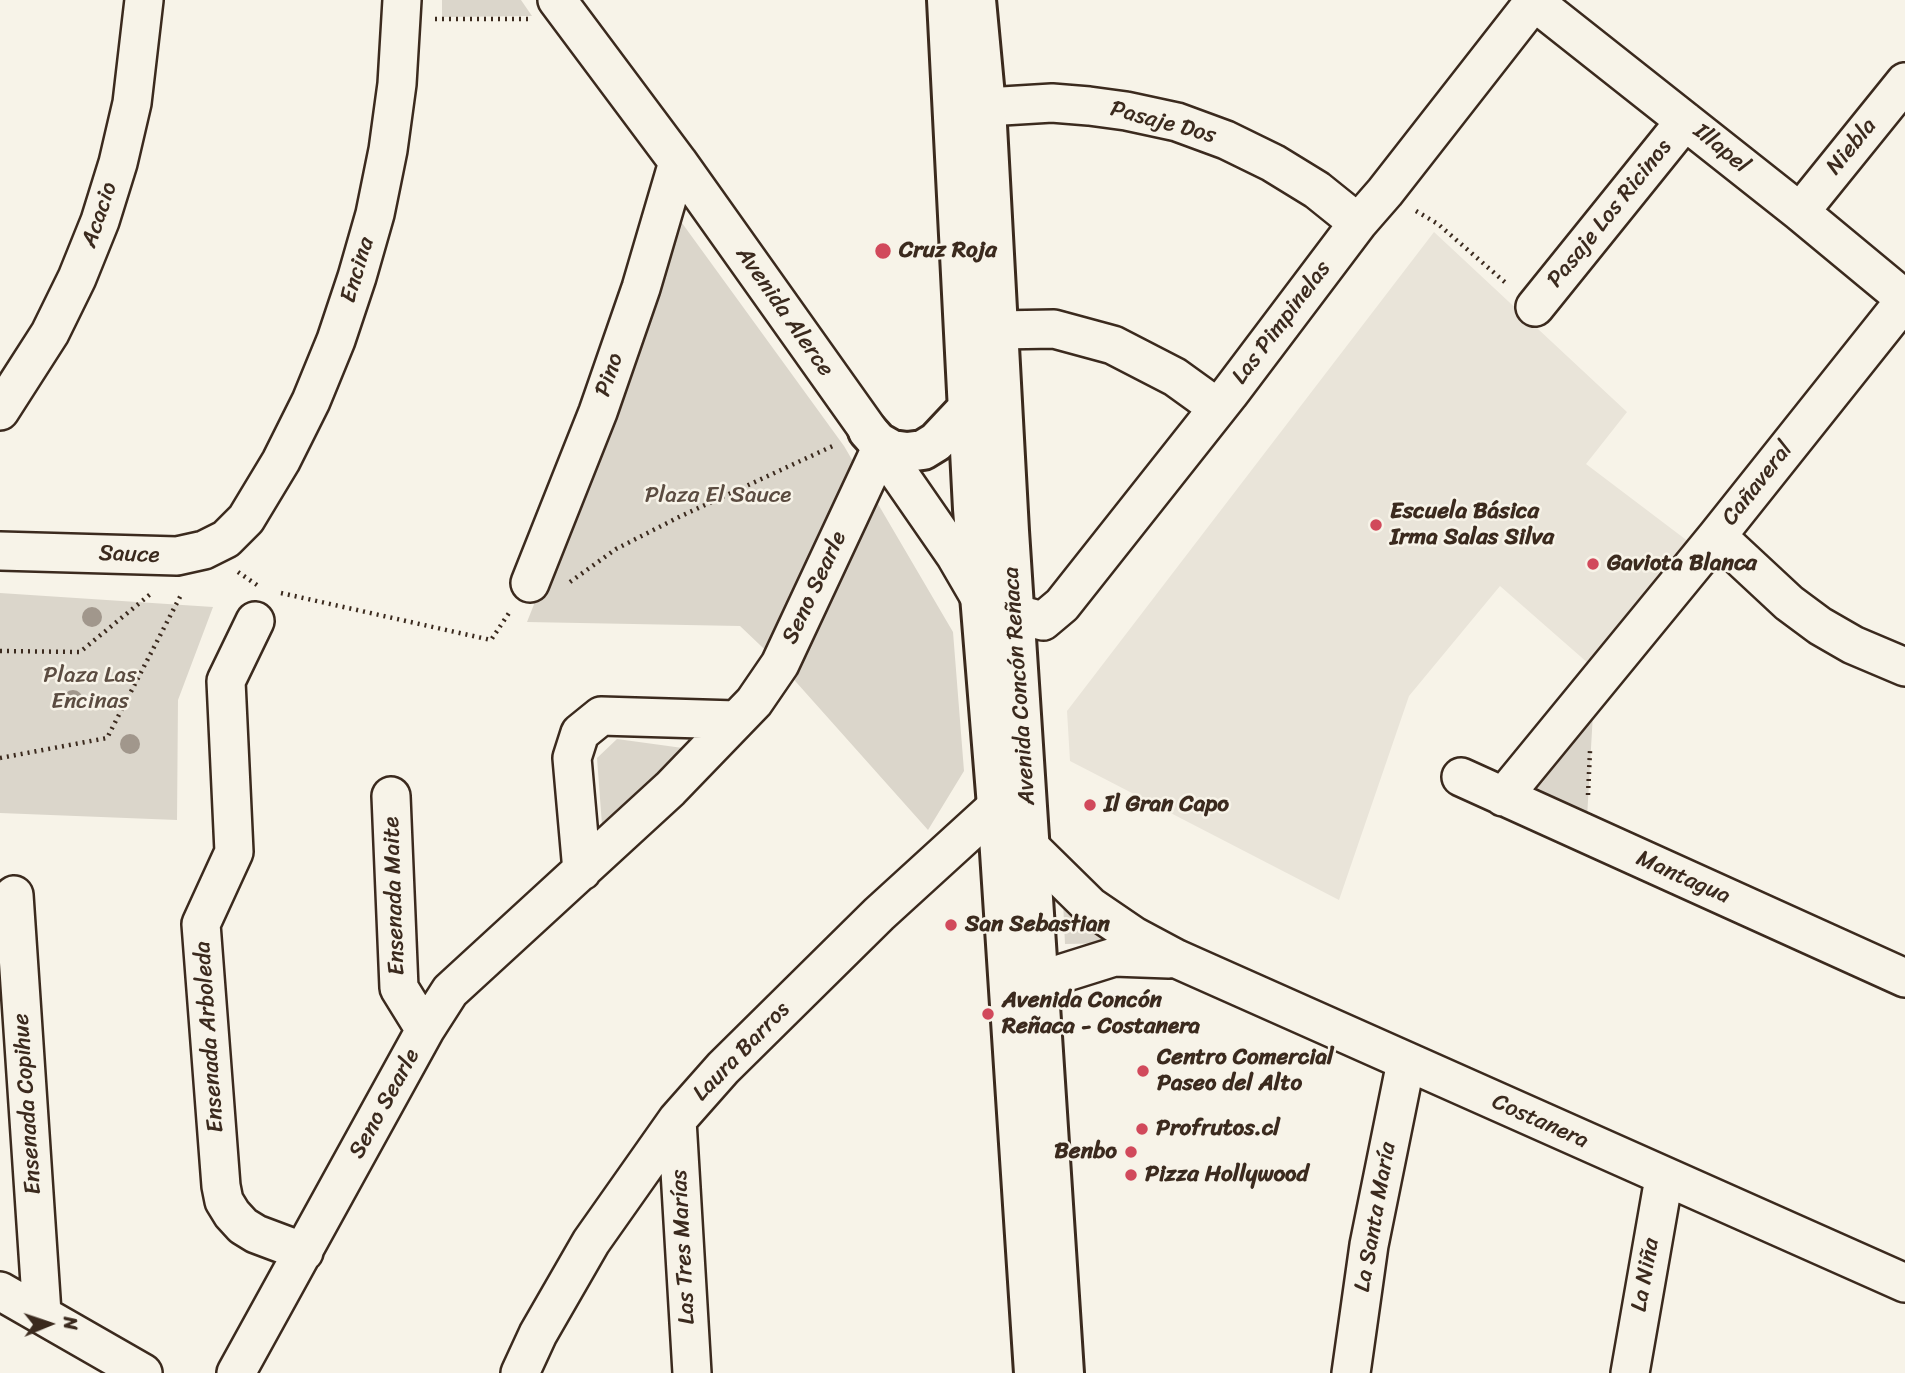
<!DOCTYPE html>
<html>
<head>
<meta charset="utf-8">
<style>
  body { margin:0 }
  #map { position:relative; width:1905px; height:1373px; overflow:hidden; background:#f7f3e8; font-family:Sriracha,sans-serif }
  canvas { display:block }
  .north { position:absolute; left:14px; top:1289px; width:70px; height:70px; -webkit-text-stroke:5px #f7f3e8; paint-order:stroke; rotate:88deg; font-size:19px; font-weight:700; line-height:28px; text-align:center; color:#3b2a1e }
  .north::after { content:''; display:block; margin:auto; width:24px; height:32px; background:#3b2a1e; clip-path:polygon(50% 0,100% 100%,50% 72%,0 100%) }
</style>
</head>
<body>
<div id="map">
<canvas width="1905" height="1373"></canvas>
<div class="north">N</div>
</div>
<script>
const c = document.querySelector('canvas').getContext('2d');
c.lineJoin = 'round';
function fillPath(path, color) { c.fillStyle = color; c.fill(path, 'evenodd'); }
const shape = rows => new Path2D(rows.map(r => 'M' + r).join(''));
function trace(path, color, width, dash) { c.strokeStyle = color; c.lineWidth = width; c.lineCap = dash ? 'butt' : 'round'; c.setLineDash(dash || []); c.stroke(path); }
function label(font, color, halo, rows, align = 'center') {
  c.font = font + ' Sriracha,sans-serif'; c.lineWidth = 5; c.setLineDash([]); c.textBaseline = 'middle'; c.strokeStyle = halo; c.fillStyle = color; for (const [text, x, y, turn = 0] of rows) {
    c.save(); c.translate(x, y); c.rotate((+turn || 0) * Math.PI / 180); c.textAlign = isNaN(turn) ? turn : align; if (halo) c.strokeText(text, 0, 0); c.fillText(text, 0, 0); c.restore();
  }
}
const built = shape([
  [1434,232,1627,412,1586,464,1689,542,1589,664,1500,586,1409,696,1339,900,1070,761,1067,711]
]);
const green = shape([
  [442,0,521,0,532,16,442,17],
  [674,212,844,446,953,632,964,771,928,830,780,664,740,626,527,622,607,421],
  [0,593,213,607,178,700,177,820,0,813],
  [1593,713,1587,818,1529,791],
  [617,739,690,749,602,825,597,758],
  [1063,901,1116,943,1065,944]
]);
const path = shape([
  [435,19,528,19],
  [1416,211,1438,224,1507,284],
  [238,572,257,585],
  [570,582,616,549,679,517,835,445],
  [281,593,491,640,509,613],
  [0,651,80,652,153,592],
  [0,758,107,738,182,593],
  [1588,795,1590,751]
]);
const minor = shape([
  [557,0,678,162,881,448,955,555,980,598,1016,614,1043,621,1062,605,1229,394,1358,223,1385,192,1535,0],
  [1532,0,1800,212,1905,299],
  [986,107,1052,103,1089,106,1126,111,1177,122,1226,140,1273,163,1317,190,1358,223],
  [1800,212,1905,82],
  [1535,307,1685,121],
  [999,330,1054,329,1113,345,1175,377,1218,408],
  [0,411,50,333,77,278,100,221,118,163,132,103,144,0],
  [1717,536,1789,603,1820,626,1853,645,1905,667],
  [0,551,177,556,204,550,226,539,246,519,281,461,311,401,336,340,357,277,375,214,388,150,397,84,402,0],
  [530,583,598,412,641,288,678,162],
  [255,621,226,681,234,852,201,924,221,1186,224,1201,232,1214,243,1226,256,1234,304,1252],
  [1461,777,1905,978],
  [391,796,399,988,425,1030],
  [1503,797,1717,536,1905,300],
  [1031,848,1090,906,1134,936,1177,959,1905,1283],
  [582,871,572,758,580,733,601,716,736,720],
  [14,895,42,1313],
  [1040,987,1063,973,1114,957,1169,959],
  [677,1120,692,1373],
  [0,1291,143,1373],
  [236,1373,425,1030,450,991,670,789,754,702,780,664,881,448],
  [520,1373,538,1334,591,1242,677,1120,723,1068,879,914,1016,789],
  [1351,1373,1369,1245,1406,1062],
  [1630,1373,1664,1178]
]);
const major = shape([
  [947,0,973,509,997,806,1034,1373],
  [976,0,986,107,1009,531,1064,1373],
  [868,431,878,442,892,450,907,452,923,450,936,442,967,409]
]);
const trees = [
  [92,617],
  [73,700],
  [130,744]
];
const markers = [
  [883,251,9,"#d1495b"],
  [1376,525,7,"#d1495b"],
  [1593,564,7,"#d1495b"],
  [1090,805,7,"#d1495b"],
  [951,925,7,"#d1495b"],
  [988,1014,7,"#d1495b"],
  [1143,1071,7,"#d1495b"],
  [1142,1129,7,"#d1495b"],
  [1131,1152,7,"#d1495b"],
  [1131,1175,7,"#d1495b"]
];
const streetNames = [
  ["Pasaje Dos",1163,123,15],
  ["Niebla",1852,147,-51],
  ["Illapel",1721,149,39],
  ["Pasaje Los Ricinos",1610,214,-51],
  ["Acacio",100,215,-71],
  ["Encina",358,270,-73],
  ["Avenida Alerce",784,312,55],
  ["Las Pimpinelas",1282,323,-53],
  ["Pino",610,375,-71],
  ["Cañaveral",1758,484,-52],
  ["Sauce",129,555,2],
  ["Seno Searle",815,588,-65],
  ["Avenida Concón Reñaca",1020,686,-94],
  ["Mantagua",1683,878,24],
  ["Ensenada Maite",395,896,-92],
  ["Ensenada Arboleda",210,1037,-94],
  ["Laura Barros",742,1052,-46],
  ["Ensenada Copihue",28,1104,-94],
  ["Seno Searle",385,1104,-61],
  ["Costanera",1540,1122,24],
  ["La Santa María",1376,1217,-80],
  ["Las Tres Marías",684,1247,-93],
  ["La Niña",1646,1275,-80]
];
const poiNames = [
  ["Cruz Roja",899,251],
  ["Escuela Básica",1390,512],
  ["Irma Salas Silva",1390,538],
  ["Gaviota Blanca",1607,564],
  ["Il Gran Capo",1104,805],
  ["San Sebastian",965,925],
  ["Avenida Concón",1002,1001],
  ["Reñaca - Costanera",1002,1027],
  ["Centro Comercial",1157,1058],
  ["Paseo del Alto",1157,1084],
  ["Profrutos.cl",1156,1129],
  ["Benbo",1117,1152,"right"],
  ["Pizza Hollywood",1145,1175]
];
const parkNames = [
  ["Plaza El Sauce",718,496],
  ["Plaza Las",90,676],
  ["Encinas",90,702]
];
fillPath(built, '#e9e4d9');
fillPath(green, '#dbd6cb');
trace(minor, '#3b2a1e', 42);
trace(major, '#3b2a1e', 44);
trace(path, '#3b2a1e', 4.5, [2, 5]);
trace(minor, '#f7f3e8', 37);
trace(major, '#f7f3e8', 38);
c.fillStyle = '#a1978c';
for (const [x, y] of trees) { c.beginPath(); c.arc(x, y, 10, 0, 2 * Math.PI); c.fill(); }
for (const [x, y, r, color] of markers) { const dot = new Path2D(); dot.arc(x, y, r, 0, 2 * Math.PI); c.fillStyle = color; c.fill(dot); trace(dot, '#f7f3e8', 2.5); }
label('23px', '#3b2a1e', '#f7f3e8', streetNames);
label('bold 23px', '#3b2a1e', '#f7f3e8', poiNames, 'left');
label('23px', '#5b4c41', '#f7f3e8', parkNames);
</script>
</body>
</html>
